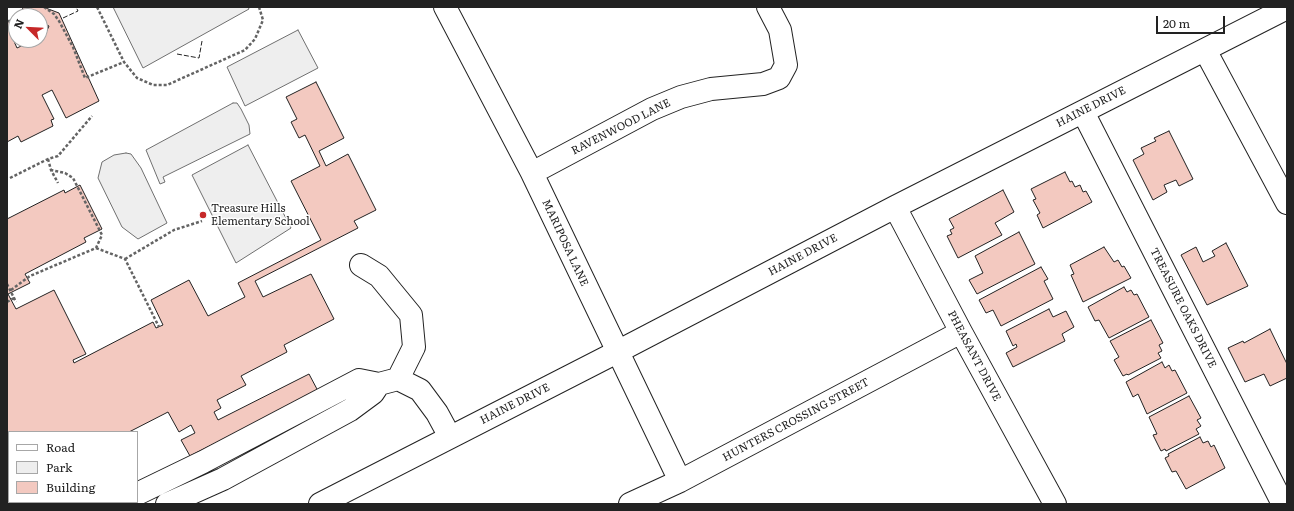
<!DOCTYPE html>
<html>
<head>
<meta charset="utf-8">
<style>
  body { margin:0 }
  #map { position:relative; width:1294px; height:511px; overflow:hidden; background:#fff; font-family:Literata,serif }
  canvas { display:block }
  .frame { position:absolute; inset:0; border:8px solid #222; pointer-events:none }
  .legend { position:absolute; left:8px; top:431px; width:130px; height:72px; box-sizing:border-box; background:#fff; border:1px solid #a7a7a7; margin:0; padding:5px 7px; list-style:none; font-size:12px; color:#222 }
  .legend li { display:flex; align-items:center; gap:8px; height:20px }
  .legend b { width:20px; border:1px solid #a7a7a7 }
  .north { position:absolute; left:8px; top:8px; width:40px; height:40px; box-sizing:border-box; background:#fff; border:1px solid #a7a7a7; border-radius:50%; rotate:294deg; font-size:11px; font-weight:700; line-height:16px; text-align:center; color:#222 }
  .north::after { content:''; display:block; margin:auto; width:14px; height:18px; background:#c62828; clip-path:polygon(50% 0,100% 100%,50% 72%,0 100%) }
  .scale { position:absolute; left:1156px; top:16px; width:69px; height:18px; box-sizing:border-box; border:2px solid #222; border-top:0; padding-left:5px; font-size:12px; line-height:14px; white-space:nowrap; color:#222; -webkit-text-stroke:3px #fff; paint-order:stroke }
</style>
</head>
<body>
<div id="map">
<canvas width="1294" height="511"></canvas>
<div class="frame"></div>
<ul class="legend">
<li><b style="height:5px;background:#fff"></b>Road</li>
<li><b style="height:11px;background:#eee"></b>Park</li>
<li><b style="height:11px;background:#f3c9c0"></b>Building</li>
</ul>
<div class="north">N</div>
<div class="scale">20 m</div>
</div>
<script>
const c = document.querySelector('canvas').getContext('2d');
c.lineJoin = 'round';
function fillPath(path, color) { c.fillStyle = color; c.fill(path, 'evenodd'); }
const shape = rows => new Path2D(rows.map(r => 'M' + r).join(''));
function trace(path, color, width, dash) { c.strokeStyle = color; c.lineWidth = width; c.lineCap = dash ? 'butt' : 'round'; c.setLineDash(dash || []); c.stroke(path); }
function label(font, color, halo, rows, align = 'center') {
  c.font = font + ' Literata,serif'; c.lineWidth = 3; c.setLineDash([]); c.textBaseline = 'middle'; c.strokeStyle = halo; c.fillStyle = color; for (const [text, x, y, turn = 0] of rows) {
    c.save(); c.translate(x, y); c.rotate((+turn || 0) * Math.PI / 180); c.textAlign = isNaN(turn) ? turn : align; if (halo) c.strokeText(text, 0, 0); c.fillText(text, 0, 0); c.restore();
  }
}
const green = shape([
  [113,7,248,7,249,9,143,68,113,7],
  [298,30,318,68,245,106,227,67,298,30],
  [233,103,237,103,241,109,249,125,250,134,163,177,165,182,160,184,146,150,233,103],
  [248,145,291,228,236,263,192,175,248,145],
  [126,153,131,154,141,168,167,223,138,239,122,227,98,178,102,162,114,155,126,153]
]);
const building = shape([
  [24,7,43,7,59,13,99,101,66,118,52,90,42,95,54,119,51,120,53,126,21,142,18,136,7,142,7,22,16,16,16,35,12,37,17,48,34,40,40,40,40,37,45,35,49,26,40,22,40,16,16,16,24,7],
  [316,82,344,138,319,151,326,166,348,154,376,210,354,221,358,228,255,281,263,297,311,274,334,319,284,345,287,352,241,376,246,385,217,400,221,408,214,412,218,420,309,374,318,391,190,456,181,440,195,433,191,425,179,432,168,412,129,432,9,432,9,502,99,502,95,504,7,504,7,219,64,190,65,193,80,185,102,229,84,238,86,242,25,274,30,283,8,294,16,309,54,290,86,354,73,360,74,363,153,322,156,328,163,325,151,300,189,280,208,316,245,297,238,283,321,240,291,181,320,166,305,135,299,138,291,122,297,119,286,97,316,82],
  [1169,131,1193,179,1179,186,1176,180,1164,185,1167,192,1153,200,1133,160,1144,154,1141,148,1156,141,1154,138,1169,131],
  [1065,172,1070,182,1072,181,1075,187,1080,185,1083,192,1086,191,1092,202,1043,228,1037,215,1040,213,1033,200,1036,199,1031,189,1065,172],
  [1003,190,1014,212,995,223,1002,235,958,258,947,236,952,234,950,230,954,228,949,219,1003,190],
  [1019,232,1035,264,977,294,969,280,983,273,975,256,1019,232],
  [1226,243,1248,286,1207,305,1181,255,1196,247,1203,262,1215,256,1212,251,1226,243],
  [1104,247,1114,262,1118,260,1122,267,1124,266,1131,278,1083,302,1071,275,1074,274,1070,265,1104,247],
  [1041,267,1048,279,1044,281,1053,299,1001,326,993,310,986,313,979,300,1041,267],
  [1124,287,1127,292,1131,290,1134,295,1137,294,1149,317,1109,338,1099,320,1095,321,1088,307,1124,287],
  [1049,309,1053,317,1066,311,1074,327,1062,334,1065,341,1013,367,1006,353,1017,347,1016,344,1013,346,1006,331,1049,309],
  [1151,320,1163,343,1159,345,1162,351,1158,353,1161,358,1128,375,1127,374,1123,376,1114,360,1119,357,1110,341,1151,320],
  [1270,329,1287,364,1287,378,1270,386,1264,374,1245,382,1228,348,1243,341,1244,343,1270,329],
  [1162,362,1165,368,1169,365,1172,371,1175,370,1187,393,1147,414,1138,394,1133,397,1126,382,1162,362],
  [1189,396,1201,418,1197,420,1201,426,1196,429,1199,434,1166,451,1165,449,1161,451,1153,435,1157,434,1149,417,1189,396],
  [1200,437,1203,443,1208,441,1211,447,1214,445,1225,468,1186,489,1176,471,1172,472,1165,458,1169,456,1168,454,1200,437]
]);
const path = shape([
  [44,7,54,14,59,21,73,47,85,78,124,62],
  [97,7,124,62,137,78,153,85,167,85,245,50,255,39,263,20,259,7],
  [18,16,31,7],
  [7,22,16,17],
  [48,159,51,170,58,183],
  [10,178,48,159,58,156,92,116],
  [96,248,125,259,159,327],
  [125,259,174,230,202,221],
  [7,284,16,302],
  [11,290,30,276,96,248,102,235,73,178,65,173,51,170],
  [7,302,14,298]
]);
const minor = shape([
  [445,7,532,173,680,481],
  [1205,50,1287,203],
  [1083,112,1283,504],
  [532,173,652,109,681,97,711,89,763,84,779,78,786,65,780,30,768,7],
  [895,207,961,332,1055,504],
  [361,265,379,276,411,315,414,347,398,379],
  [137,494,203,462,359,380,379,384,398,379,420,390,437,413,450,437],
  [117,504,121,502],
  [167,504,223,479,350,410,373,393,379,384],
  [320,504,617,352,895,207,1287,8],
  [630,504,680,481,961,332]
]);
const fence = shape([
  [63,18,78,11,76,7],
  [177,54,199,58,202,41]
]);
const markers = [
  [203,215,4,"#c62828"]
];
const streetNames = [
  ["HAINE DRIVE",1091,107,-27],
  ["RAVENWOOD LANE",621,127,-27],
  ["MARIPOSA LANE",565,243,65],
  ["HAINE DRIVE",803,255,-28],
  ["TREASURE OAKS DRIVE",1183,308,63],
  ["PHEASANT DRIVE",974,356,62],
  ["HAINE DRIVE",515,404,-27],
  ["HUNTERS CROSSING STREET",796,420,-28]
];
const poiNames = [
  ["Treasure Hills",211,209],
  ["Elementary School",211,222]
];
fillPath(green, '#eee');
trace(green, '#6f6f6f', 1);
fillPath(building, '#f3c9c0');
trace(building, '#222', 1);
trace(minor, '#222', 24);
trace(path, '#646464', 2.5, [3, 2]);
trace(minor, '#fff', 22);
trace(fence, '#222', 1, [5, 2]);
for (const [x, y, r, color] of markers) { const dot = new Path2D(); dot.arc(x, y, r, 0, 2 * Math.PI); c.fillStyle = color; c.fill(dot); trace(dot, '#fff', 1.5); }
label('11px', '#222', '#fff', streetNames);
label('11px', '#222', '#fff', poiNames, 'left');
</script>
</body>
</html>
